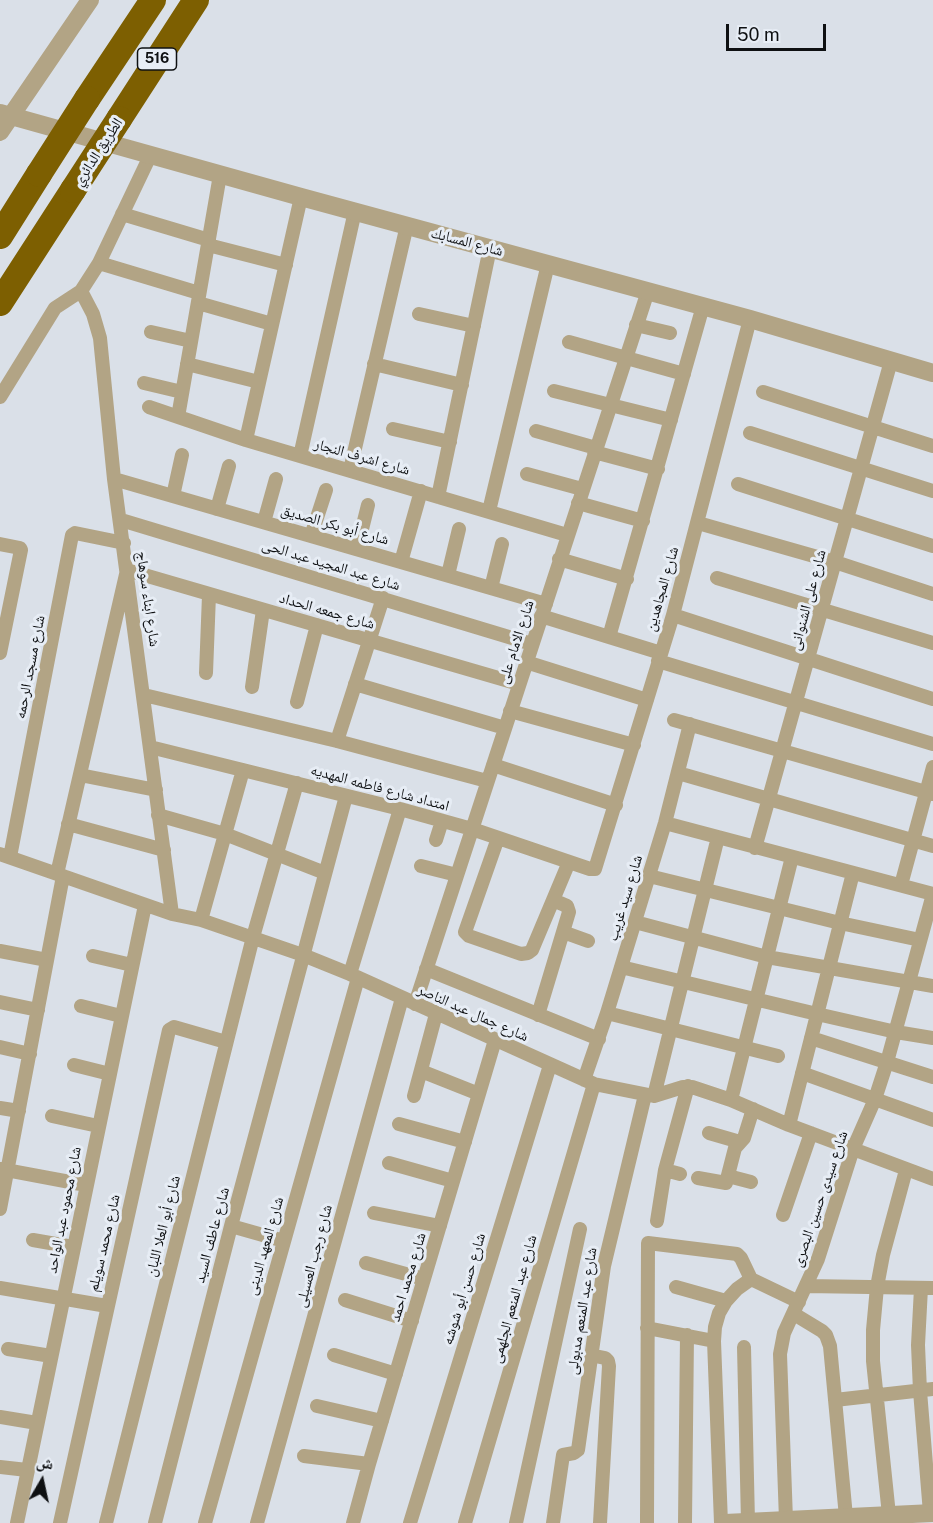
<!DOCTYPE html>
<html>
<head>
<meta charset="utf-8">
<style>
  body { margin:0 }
  #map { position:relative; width:933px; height:1523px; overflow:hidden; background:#dae0e8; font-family:"Public Sans","Noto Naskh Arabic",sans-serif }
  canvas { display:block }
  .north { position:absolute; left:12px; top:1451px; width:60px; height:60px; -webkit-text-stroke:4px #e7edf5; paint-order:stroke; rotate:9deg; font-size:16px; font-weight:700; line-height:24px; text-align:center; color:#0e1012 }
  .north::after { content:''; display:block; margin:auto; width:21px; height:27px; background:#0e1012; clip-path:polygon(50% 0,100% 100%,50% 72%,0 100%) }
  .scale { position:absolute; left:726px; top:24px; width:100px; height:27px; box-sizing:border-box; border:3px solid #0e1012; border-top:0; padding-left:8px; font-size:18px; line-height:21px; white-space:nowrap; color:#0e1012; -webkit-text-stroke:4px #e7edf5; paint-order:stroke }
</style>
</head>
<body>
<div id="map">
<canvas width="933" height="1523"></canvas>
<div class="north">ش</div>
<div class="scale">50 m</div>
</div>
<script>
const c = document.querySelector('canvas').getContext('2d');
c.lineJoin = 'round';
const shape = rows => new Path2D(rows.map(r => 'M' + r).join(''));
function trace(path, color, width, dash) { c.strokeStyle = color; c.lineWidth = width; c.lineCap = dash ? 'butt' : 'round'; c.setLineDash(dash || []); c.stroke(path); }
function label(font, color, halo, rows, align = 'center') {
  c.font = font + ' "Public Sans","Noto Naskh Arabic",sans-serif'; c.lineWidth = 6; c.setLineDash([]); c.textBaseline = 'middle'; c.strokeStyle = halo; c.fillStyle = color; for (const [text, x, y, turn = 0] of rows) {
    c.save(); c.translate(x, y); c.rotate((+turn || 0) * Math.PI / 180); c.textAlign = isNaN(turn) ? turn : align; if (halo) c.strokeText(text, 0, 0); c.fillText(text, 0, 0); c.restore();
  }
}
const minor = shape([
  [122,214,209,240],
  [208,245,286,265],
  [99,263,199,293],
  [81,291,93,314,100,338,114,479,172,914],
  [198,303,272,324],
  [419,314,474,326],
  [636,325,670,333],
  [151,332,191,341],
  [569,342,684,374],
  [187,364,259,382],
  [374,364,462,385],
  [144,383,182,392],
  [554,391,671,420],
  [763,392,933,446],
  [0,397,55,308,81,291,99,263,150,156],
  [149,407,246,440,567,535],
  [178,417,220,175],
  [393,429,450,442],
  [536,431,596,448],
  [750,433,933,491],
  [246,440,301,197],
  [594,452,658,469],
  [300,456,355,211],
  [350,470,407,225],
  [527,474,582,489],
  [114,479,546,604],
  [738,484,933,546],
  [173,496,182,455],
  [438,497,490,248],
  [578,503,643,521],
  [217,509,229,466],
  [489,511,548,264],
  [121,520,532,644],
  [264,522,276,479],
  [698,523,835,562,933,594],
  [311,536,326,490],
  [0,544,20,548,21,550,0,653],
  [357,549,368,505],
  [559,559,627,579],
  [401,562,421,491],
  [448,575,459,529],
  [717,578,933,643],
  [491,588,502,544],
  [673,615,933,699],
  [541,616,661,653],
  [609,637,703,306],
  [658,661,933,744],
  [526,662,647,700],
  [206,673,209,595],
  [355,684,505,728],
  [252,687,263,610],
  [144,695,337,741,487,781],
  [297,702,317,625],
  [510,711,634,745],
  [674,720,933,794],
  [337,741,383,598],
  [150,747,400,809,472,829,590,869,595,869,673,615,750,319],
  [493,765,616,805],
  [678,773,933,846],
  [80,775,156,790],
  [158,815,225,834,325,873],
  [665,823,933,894],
  [68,824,164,850],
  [498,838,465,932,469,936,521,954,528,953,532,950,569,862],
  [436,840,442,821],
  [755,848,891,361],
  [0,854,172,914,201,920,303,955,350,974,594,1084,654,1096,683,1087,692,1087,731,1100,789,1125,933,1179],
  [10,857,72,535,75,533,124,543],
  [421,866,457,875],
  [57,874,127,570,519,684],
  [649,876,840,923,920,940],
  [901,885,933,767],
  [201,920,243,770],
  [635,922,767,957,933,986],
  [563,932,588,941],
  [0,951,47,960],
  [93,956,132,965],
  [621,967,817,1014,896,1032,933,1038],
  [426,969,599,1039],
  [350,974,400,809],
  [0,1002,38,1010],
  [415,1004,648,291],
  [81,1006,121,1016],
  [607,1013,778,1056],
  [538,1015,569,912,567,906,553,900],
  [811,1038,933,1077],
  [0,1047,30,1054],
  [74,1065,110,1074],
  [421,1071,479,1094],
  [802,1073,933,1120],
  [584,1080,607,1013,665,823,690,724],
  [414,1096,436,1014],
  [654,1096,718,837],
  [731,1100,792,857],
  [0,1108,19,1111],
  [52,1116,98,1126],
  [399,1124,465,1142],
  [789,1125,853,873],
  [709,1133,740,1142],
  [389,1163,453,1181],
  [0,1169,86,1185],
  [665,1170,680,1174],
  [728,1176,751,1182],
  [698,1178,726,1183,735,1148,744,1138,753,1109],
  [0,1209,63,876],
  [374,1213,440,1226],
  [783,1215,811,1133],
  [657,1221,665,1170,688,1086],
  [231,1226,284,1241],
  [33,1240,73,1247],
  [366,1263,424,1279],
  [806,1286,933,1288],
  [676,1287,726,1301],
  [0,1288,107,1306],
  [921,1288,918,1345,920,1391,930,1513],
  [345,1300,412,1321],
  [794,1314,822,1331,826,1335,830,1346,846,1517],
  [647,1328,714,1341],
  [744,1347,748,1522],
  [8,1349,51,1356],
  [334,1355,396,1374],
  [590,1355,605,1358,608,1361,609,1366,600,1523],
  [835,1400,933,1389],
  [317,1406,382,1421],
  [0,1417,37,1423],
  [304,1456,369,1464],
  [0,1467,27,1470],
  [889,1515,873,1361,873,1330,877,1287,883,1255,906,1170],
  [786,1520,780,1354,784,1333,818,1259,853,1149,875,1099,887,1062,933,894],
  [17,1523,145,905],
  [60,1523,169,1030,174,1027,226,1042],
  [106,1523,253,937,297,783],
  [155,1523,231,1226,346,796],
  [205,1523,358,978],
  [257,1523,402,998],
  [353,1523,369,1464,495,1040],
  [410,1523,550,1065],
  [465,1523,594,1084],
  [516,1523,580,1229],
  [553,1523,563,1455,574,1453,578,1450,604,1266,645,1095],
  [647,1523,648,1243,737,1254,741,1258,751,1279,799,1302],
  [685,1523,687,1335],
  [721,1523,714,1341,715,1327,719,1313,726,1301,737,1289,751,1279]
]);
const tertiary = shape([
  [0,113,301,197,750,319,933,373],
  [0,132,90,0],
  [725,1523,933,1513]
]);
const motorway = shape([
  [87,99,153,0],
  [119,119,196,0],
  [0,236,39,174],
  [0,303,73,190]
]);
const motorwayBridge = shape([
  [39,174,87,99],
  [73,190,119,119]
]);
const shields = [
  [157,59,39]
];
const shieldNames = [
  ["516",157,59]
];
const streetNames = [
  ["الطريق الدائري",98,152,-57],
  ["شارع المسابك",467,242,15],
  ["شارع اشرف النجار",362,457,16],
  ["شارع أبو بكر الصديق",335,525,16],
  ["شارع عبد المجيد عبد الحى",331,565,17],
  ["شارع المجاهدين",662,589,-74],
  ["شارع ابناء سوهاج",148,599,82],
  ["شارع على الشنوانى",808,600,-75],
  ["شارع جمعه الحداد",327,611,16],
  ["شارع الامام على",516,642,-72],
  ["شارع مسجد الرحمه",30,667,-79],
  ["امتداد شارع فاطمه المهديه",380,788,15],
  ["شارع سيد غريب",625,898,-73],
  ["شارع جمال عبد الناصر",473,1013,24],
  ["شارع سيدى حسين البصرى",820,1199,-71],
  ["شارع محمود عبد الواحد",64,1210,-79],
  ["شارع أبو العلا اللبان",163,1226,-76],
  ["شارع عاطف السيد",212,1235,-75],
  ["شارع محمد سويلم",104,1243,-77],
  ["شارع المعهد الدينى",265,1246,-74],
  ["شارع رجب العسيلى",314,1256,-75],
  ["شارع محمد احمد",408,1277,-73],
  ["شارع حسن أبو شوشه",464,1289,-73],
  ["شارع عبد المنعم الجلهمى",514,1299,-74],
  ["شارع عبد المنعم مدبولى",582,1311,-81]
];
trace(minor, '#b2a485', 14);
trace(tertiary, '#b2a485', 18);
trace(motorway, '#7d5f01', 26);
trace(motorwayBridge, '#7d5f01', 26);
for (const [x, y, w] of shields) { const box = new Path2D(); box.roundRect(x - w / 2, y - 11, w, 22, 4.5); c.fillStyle = '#e7edf5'; c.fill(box); trace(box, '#0e1012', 1.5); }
label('bold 14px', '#0e1012', null, shieldNames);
label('15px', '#0e1012', '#e7edf5', streetNames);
</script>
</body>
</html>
